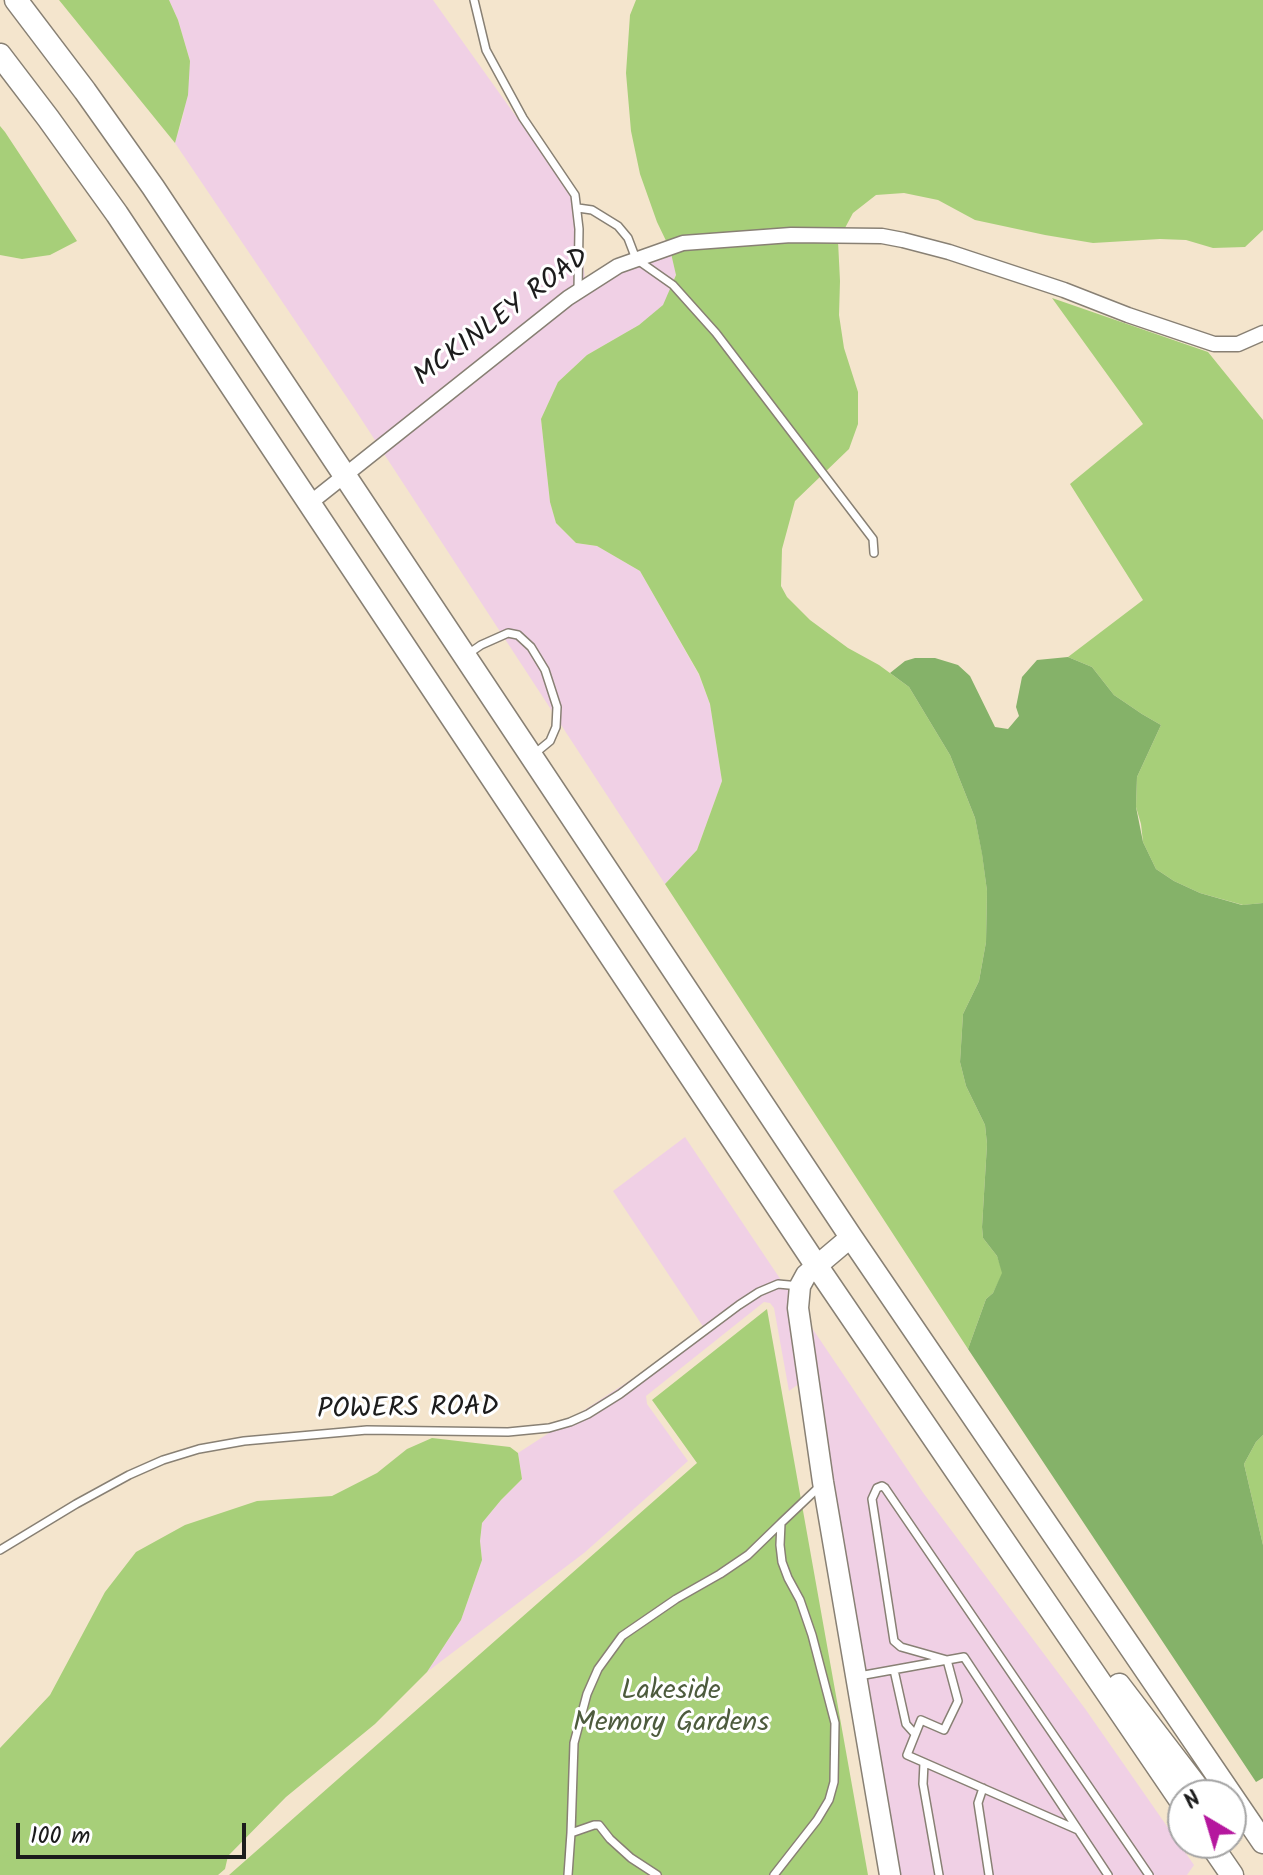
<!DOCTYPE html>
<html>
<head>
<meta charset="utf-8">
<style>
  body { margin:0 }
  #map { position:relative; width:1263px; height:1875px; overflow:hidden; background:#f4e5cd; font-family:Kalam,sans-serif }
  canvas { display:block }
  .north { position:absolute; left:1167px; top:1779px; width:80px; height:80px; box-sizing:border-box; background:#fff; border:2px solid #a4a4a4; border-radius:50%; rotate:322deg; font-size:22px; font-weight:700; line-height:32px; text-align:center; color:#1c1c1c }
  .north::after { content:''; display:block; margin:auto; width:28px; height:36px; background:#b5179e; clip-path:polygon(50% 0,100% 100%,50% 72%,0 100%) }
  .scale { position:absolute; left:16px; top:1823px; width:230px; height:36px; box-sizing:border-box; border:4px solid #1c1c1c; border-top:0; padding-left:10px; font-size:24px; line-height:28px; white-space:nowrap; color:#1c1c1c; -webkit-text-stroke:6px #fff; paint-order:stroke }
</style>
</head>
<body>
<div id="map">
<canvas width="1263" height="1875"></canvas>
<div class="north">N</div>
<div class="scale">100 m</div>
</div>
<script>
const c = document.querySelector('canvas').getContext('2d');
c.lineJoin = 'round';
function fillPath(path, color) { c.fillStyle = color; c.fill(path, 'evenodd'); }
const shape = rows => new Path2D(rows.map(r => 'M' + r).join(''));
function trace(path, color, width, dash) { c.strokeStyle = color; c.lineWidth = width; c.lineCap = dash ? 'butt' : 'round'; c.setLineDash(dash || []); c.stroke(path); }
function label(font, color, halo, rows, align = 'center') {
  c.font = font + ' Kalam,sans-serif'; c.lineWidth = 6; c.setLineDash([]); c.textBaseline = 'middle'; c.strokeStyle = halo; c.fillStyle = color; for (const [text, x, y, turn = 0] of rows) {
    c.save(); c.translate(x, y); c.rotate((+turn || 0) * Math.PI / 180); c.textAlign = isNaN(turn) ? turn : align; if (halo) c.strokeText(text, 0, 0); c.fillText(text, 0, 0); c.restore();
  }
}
const built = shape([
  [169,0,433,0,577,202,585,280,670,249,676,274,664,305,639,325,587,355,558,382,541,419,550,502,556,523,576,543,597,546,640,571,699,675,710,704,722,781,697,850,665,884,354,408,175,143,183,116,190,61,178,20],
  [685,1137,791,1295,800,1383,789,1391,774,1308,770,1303,764,1302,646,1396,647,1404,688,1461,584,1553,427,1672,461,1620,482,1560,480,1541,482,1523,501,1500,522,1479,518,1453,663,1359,704,1328,613,1191],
  [808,1322,924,1494,1086,1710,1194,1865,1187,1875,899,1875,832,1482]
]);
const green = shape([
  [59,0,169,0,178,20,190,61,188,95,175,143],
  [636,0,1263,0,1263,230,1245,247,1213,248,1186,240,1160,239,1093,243,1045,235,975,220,938,200,904,193,876,195,853,213,838,241,840,281,839,315,844,348,858,392,858,424,849,449,795,501,782,549,781,586,787,597,810,620,848,648,879,665,909,687,950,755,975,818,982,853,987,891,986,942,979,981,963,1014,960,1062,966,1086,985,1125,987,1144,982,1227,983,1238,997,1256,1003,1273,993,1293,986,1299,968,1349,665,884,697,850,722,781,710,704,699,674,640,571,597,546,576,543,556,523,550,502,541,419,558,382,587,355,639,325,663,305,676,275,670,249,657,222,640,174,631,131,626,73,630,15],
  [0,126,5,132,77,241,50,255,22,259,0,255],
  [1052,298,1208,352,1263,420,1263,903,1243,905,1200,893,1174,881,1156,869,1143,842,1141,824,1136,807,1137,777,1161,725,1142,714,1114,695,1092,667,1068,657,1143,600,1070,484,1143,424],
  [767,1309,868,1875,229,1875,697,1463,652,1400],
  [1263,1435,1263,1545,1244,1464,1256,1442],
  [432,1438,510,1447,518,1453,522,1479,501,1500,482,1523,480,1541,482,1560,461,1620,427,1672,375,1724,286,1797,228,1856,225,1869,218,1875,0,1875,0,1748,50,1695,105,1592,136,1552,185,1525,257,1501,332,1496,377,1473,407,1449]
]);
const forest = shape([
  [1068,657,1092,667,1114,695,1142,714,1161,725,1137,777,1136,807,1143,842,1156,869,1174,881,1200,893,1242,905,1263,903,1263,1435,1256,1442,1244,1464,1263,1545,1263,1778,1256,1782,968,1349,986,1299,993,1293,1002,1273,997,1256,983,1238,982,1227,987,1144,985,1125,966,1086,960,1062,963,1014,979,981,986,942,987,891,982,854,975,818,950,755,909,687,890,673,905,661,915,658,935,658,958,665,970,676,995,727,1008,729,1019,716,1016,707,1022,677,1037,660]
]);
const lane = shape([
  [474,0,486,50,523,118,575,195,579,229,578,291],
  [578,208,592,210,618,226,628,238,636,259,673,285,716,333,873,539,874,553],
  [468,654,481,645,508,633,518,635,531,647,545,670,557,707,556,727,550,741,533,755],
  [0,1550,76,1504,129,1475,163,1460,199,1449,244,1441,367,1430,508,1432,549,1428,570,1422,588,1414,620,1394,739,1305,759,1292,778,1284,800,1286],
  [947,1660,901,1647,894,1641,872,1499,877,1488,882,1486,885,1488,1149,1875],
  [947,1660,958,1701,944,1730,921,1720,907,1755,1078,1830],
  [894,1670,906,1724,915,1734],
  [859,1676,964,1657,1108,1875],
  [924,1763,923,1784,939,1875],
  [983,1788,978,1803,989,1875],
  [571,1833,574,1743,587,1694,598,1669,622,1636,676,1599,720,1574,748,1555,781,1523],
  [568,1875,571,1833,594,1825,599,1825,610,1839,631,1858,657,1875],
  [774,1875,817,1820,829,1800,834,1782,835,1723,812,1635,800,1600,788,1578,782,1562,780,1545,781,1523,820,1486]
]);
const street = shape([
  [310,503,568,298,618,266,683,243,791,235,882,236,903,240,949,252,1064,290,1128,315,1214,344,1238,344,1263,333]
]);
const secondary = shape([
  [851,1237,806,1275,800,1286,798,1308,823,1482,890,1875]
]);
const primary = shape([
  [16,0,85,91,153,187,851,1237,1263,1842],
  [0,55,48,118,117,214,816,1265,1183,1804],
  [1119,1685,1203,1795],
  [1210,1843,1232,1875]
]);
const streetNames = [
  ["MCKINLEY ROAD",503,319,-37],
  ["POWERS ROAD",408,1411,-1]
];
const parkNames = [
  ["Lakeside",671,1693],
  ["Memory Gardens",671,1725]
];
fillPath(built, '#f0d0e5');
fillPath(green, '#a7cf79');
fillPath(forest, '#85b269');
trace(lane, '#888074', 10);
trace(street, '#888074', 17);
trace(secondary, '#888074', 23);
trace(primary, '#888074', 25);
trace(lane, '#fff', 7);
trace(street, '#fff', 14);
trace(secondary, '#fff', 20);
trace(primary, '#fff', 22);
label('28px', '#1c1c1c', '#fff', streetNames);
label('28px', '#4d5b3d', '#fff', parkNames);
</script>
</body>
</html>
